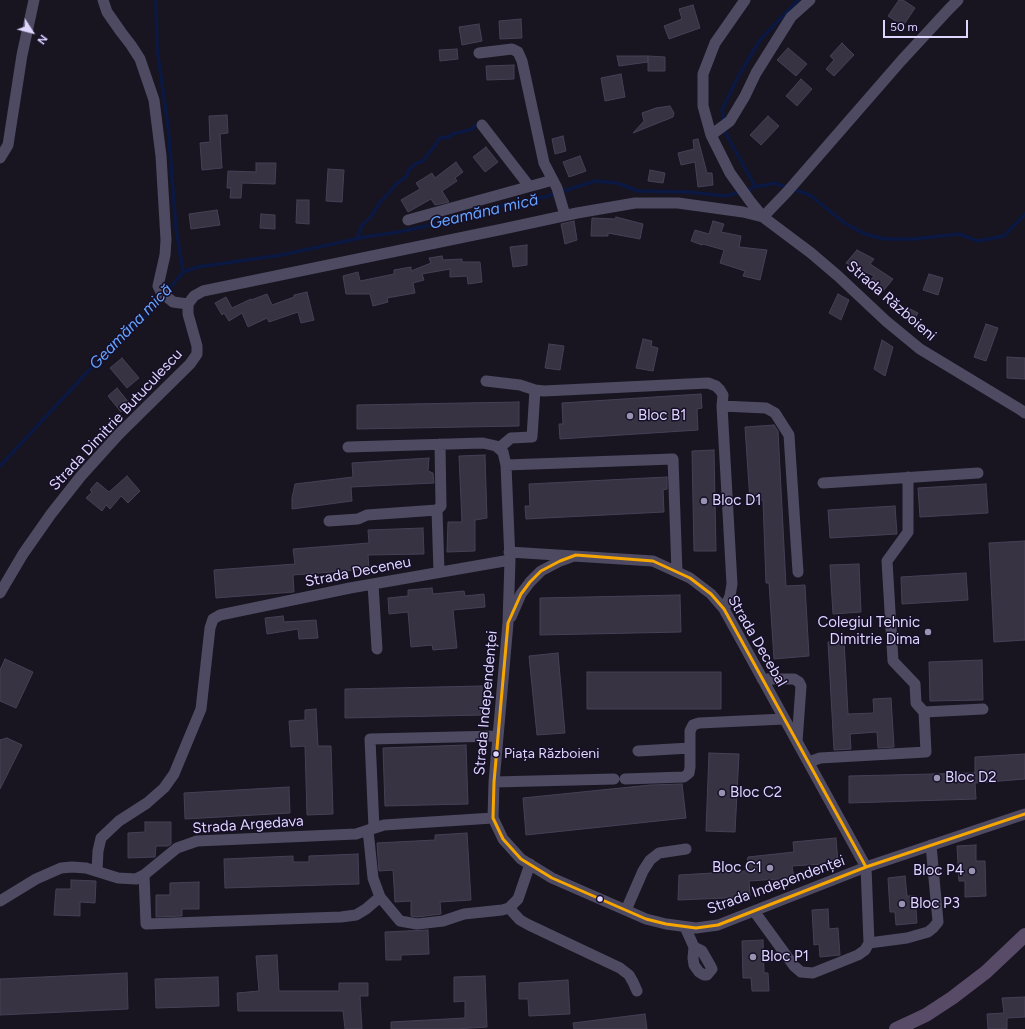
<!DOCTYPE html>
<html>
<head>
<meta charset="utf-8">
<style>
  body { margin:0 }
  #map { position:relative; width:1025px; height:1029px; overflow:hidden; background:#181521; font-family:Figtree,sans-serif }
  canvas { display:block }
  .north { position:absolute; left:12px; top:12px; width:40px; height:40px; -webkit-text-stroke:3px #160f27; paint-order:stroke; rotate:126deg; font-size:11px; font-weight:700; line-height:16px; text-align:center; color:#dfd5ff }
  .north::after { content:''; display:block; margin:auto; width:14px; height:18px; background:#dfd5ff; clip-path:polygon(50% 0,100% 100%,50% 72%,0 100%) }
  .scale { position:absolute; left:883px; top:20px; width:85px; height:18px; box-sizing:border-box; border:2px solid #dfd5ff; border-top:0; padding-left:5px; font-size:12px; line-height:14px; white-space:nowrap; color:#dfd5ff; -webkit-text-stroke:3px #160f27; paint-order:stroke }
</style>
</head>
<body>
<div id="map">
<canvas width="1025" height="1029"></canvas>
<div class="north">N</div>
<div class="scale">50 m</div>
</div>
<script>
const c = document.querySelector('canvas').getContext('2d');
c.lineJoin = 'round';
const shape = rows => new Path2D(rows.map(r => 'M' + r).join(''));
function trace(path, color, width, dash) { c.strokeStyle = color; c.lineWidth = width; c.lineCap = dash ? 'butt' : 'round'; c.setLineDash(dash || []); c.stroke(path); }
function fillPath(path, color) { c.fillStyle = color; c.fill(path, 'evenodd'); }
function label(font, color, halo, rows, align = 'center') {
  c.font = font + ' Figtree,sans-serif'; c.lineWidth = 3; c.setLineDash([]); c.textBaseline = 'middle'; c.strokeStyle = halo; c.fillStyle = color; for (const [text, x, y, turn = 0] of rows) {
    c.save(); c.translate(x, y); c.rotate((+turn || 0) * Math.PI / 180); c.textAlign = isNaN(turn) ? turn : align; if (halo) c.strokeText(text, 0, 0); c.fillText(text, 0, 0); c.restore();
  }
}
const stream = shape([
  [156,0,157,49,168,126,176,229,183,272],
  [724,122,722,110,739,75,760,40,798,0],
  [725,129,725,132,755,186],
  [357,239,362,225,370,218,381,201,388,194,396,184,406,177,409,170,415,164,423,161,441,137,447,138,455,133,462,132,472,129,478,124],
  [0,466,105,353,149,313,183,272,198,267,281,255,370,236,393,233,427,226,505,205,545,197,595,181,617,183,638,191,688,192,725,196,750,190,755,186,762,186,774,183,810,195,846,224,865,234,885,239,914,239,959,234,978,241,1004,236,1025,214]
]);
const building = shape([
  [899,0,903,0,915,8,903,26,888,16,899,0],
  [693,5,700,28,669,39,664,26,682,19,679,9,693,5],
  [521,19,522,38,500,39,499,21,521,19],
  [479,24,482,41,462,45,459,27,479,24],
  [842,43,854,55,834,76,826,69,834,60,830,56,842,43],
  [788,48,807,64,796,76,777,60,788,48],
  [457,49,458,59,440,61,439,50,457,49],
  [617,56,648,56,648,62,619,66,617,56],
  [648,56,665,57,665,71,648,71,648,56],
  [514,65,514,79,487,80,486,66,514,65],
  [621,74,625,97,605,101,601,78,621,74],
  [801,79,812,89,797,106,786,96,801,79],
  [670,106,674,113,673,117,633,133,644,121,642,113,656,108,670,106],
  [227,115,228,133,220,134,222,168,202,170,200,143,210,142,209,116,227,115],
  [768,116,779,126,761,145,750,135,768,116],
  [563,136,566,151,555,154,552,139,563,136],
  [698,139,707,173,712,173,713,185,698,187,695,162,681,165,678,153,694,149,693,140,698,139],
  [486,147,498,162,485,172,473,157,486,147],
  [580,156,586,171,569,177,563,162,580,156],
  [456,162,463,172,455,178,457,181,442,191,449,202,435,205,431,199,408,212,401,200,420,189,416,183,432,173,435,178,456,162],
  [256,163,276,163,275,184,242,183,241,198,230,198,231,188,227,188,228,171,256,172,256,163],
  [328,169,344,170,342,202,326,201,328,169],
  [650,170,665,173,663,183,648,181,650,170],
  [297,200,309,200,309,224,296,223,297,200],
  [217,210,220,225,191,229,189,214,217,210],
  [261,214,275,215,275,229,260,228,261,214],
  [616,217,643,224,640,239,608,233,608,236,591,236,592,218,615,219,616,217],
  [574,221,577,240,565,244,561,224,574,221],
  [713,221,724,224,721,232,741,236,739,247,767,250,760,280,743,276,745,271,720,263,724,250,703,244,702,245,691,241,695,230,709,234,713,221],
  [527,245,527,265,513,267,510,247,527,245],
  [857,250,874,259,870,264,893,279,884,290,870,281,874,276,846,263,857,250],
  [442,256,443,260,462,259,462,262,480,262,482,282,468,284,467,276,450,277,450,269,422,274,424,280,413,283,415,293,387,298,388,302,373,306,370,294,346,294,343,276,358,272,360,281,394,274,394,270,411,267,411,271,431,263,429,258,442,256],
  [929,274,943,278,938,295,923,290,929,274],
  [307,292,314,320,301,323,298,312,269,322,267,318,248,327,242,313,229,321,224,313,222,315,215,303,226,297,232,308,251,299,251,300,267,294,272,305,294,297,294,295,307,292],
  [838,294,849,300,841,320,829,313,838,294],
  [910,309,918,313,912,323,905,319,910,309],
  [986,324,998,328,986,361,974,357,986,324],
  [643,339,652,341,651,346,658,348,653,371,636,368,643,339],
  [882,340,893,347,885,376,874,369,882,340],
  [549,344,564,346,560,370,545,368,549,344],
  [1007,357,1025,358,1025,379,1007,378,1007,357],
  [122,358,139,378,127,388,110,368,122,358],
  [117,388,130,404,121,412,108,396,117,388],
  [701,394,702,408,697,409,698,430,560,439,559,424,563,424,562,403,701,394],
  [519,402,519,426,357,429,357,405,519,402],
  [774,425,778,431,786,586,805,585,809,656,774,659,769,583,766,583,763,500,750,501,745,427,774,425],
  [714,450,716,551,694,551,692,451,714,450],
  [485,455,487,518,475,520,475,551,447,552,448,522,462,522,459,456,485,455],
  [429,458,428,471,433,473,434,483,351,487,352,501,292,509,292,498,295,484,353,477,352,463,429,458],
  [127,476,140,491,128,503,121,496,110,509,106,505,102,511,86,498,92,492,90,490,97,482,109,492,127,476],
  [667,477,667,489,663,490,664,512,526,519,525,506,530,506,529,484,667,477],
  [986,484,988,513,920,517,918,488,986,484],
  [895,506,897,534,830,538,828,510,895,506],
  [423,528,424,554,368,555,369,569,293,575,294,592,216,598,214,570,295,564,293,549,369,543,368,530,423,528],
  [1025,541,1025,640,994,642,989,543,1025,541],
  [859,564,861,612,833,614,830,565,859,564],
  [966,573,968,600,902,604,901,577,966,573],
  [432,588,433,594,464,591,465,596,484,594,485,607,453,610,457,648,433,650,432,645,411,647,408,612,389,614,388,598,408,596,408,590,432,588],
  [680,595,681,632,540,635,540,598,680,595],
  [283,616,284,622,316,620,318,638,299,639,298,629,267,634,265,618,283,616],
  [844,640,848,714,874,713,873,699,891,698,894,747,878,748,877,732,850,734,851,749,834,750,828,642,844,640],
  [558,653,565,733,537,735,529,656,558,653],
  [5,659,33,672,16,708,0,701,0,670,5,659],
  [982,660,983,700,930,701,929,662,982,660],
  [587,672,721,672,721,709,587,709,587,672],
  [482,686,483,715,345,718,345,689,482,686],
  [316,709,318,746,331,746,333,814,307,815,305,746,291,747,289,721,305,720,305,710,316,709],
  [7,738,22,745,0,789,0,740,7,738],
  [466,745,468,804,385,806,383,748,466,745],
  [709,753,739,754,735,832,706,831,709,753],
  [1025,754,1025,779,975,783,976,799,849,803,849,776,975,773,975,757,1025,754],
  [682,784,686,818,526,835,523,798,650,785,682,784],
  [289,787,290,813,185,819,184,793,289,787],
  [145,822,171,822,171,844,168,846,156,846,155,857,128,858,128,833,145,832,145,822],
  [467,833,471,900,440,902,441,914,417,917,411,916,411,901,395,902,393,870,379,871,377,843,435,840,435,835,467,833],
  [836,838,838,863,792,866,794,878,749,881,750,897,678,900,679,875,746,871,748,857,794,852,793,842,836,838],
  [976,845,976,861,985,861,986,896,965,897,965,881,959,881,957,846,976,845],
  [358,854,359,884,225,888,224,859,293,856,293,862,309,862,309,856,358,854],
  [905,876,907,896,915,896,917,923,896,925,895,912,890,912,888,878,905,876],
  [71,880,96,881,95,903,80,902,80,916,54,915,56,889,71,889,71,880],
  [199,882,199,909,182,909,182,916,156,917,156,895,170,895,170,883,199,882],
  [828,909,829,929,838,928,840,955,820,957,819,944,814,945,812,910,828,909],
  [428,930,429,954,401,955,401,960,386,960,385,932,428,930],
  [763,940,764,973,768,973,769,991,752,991,751,978,743,978,742,941,763,940],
  [277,955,279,991,339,991,339,983,368,983,368,996,360,996,362,1029,345,1029,343,1011,238,1011,237,993,259,991,256,956,277,955],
  [127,973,128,1009,0,1015,0,979,127,973],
  [485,976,487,1027,455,1029,391,1029,391,1022,465,1018,465,1001,454,1002,454,977,485,976],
  [218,977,219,1006,156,1008,155,979,218,977],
  [568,980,570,1014,529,1016,528,999,519,999,519,983,568,980],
  [1025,997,1025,1017,1007,1018,1007,1029,988,1029,987,1014,1004,1013,1002,998,1025,997],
  [645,1014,647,1029,574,1029,573,1023,645,1014]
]);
const minor = shape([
  [103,0,107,12,121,32,131,45,140,59,154,100,161,156,166,240,165,255,158,286,161,292,173,302,188,304],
  [745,0,715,43,703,74,703,106,711,135,730,173,750,201,763,217,811,253,838,276,886,321,920,349,1021,410,1025,413],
  [479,53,512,49,518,52,522,61,544,163,557,188,565,215],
  [482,125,529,186],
  [711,135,730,121,745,96,756,73,791,17,810,0],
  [0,158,8,145,22,55,34,0],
  [763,217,787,192,901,61,949,9,958,0],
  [408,220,553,180],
  [486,381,520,385,535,390,544,391,708,383,716,386,720,390,723,395,722,406,732,584,730,596,724,609],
  [722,406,766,408,775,413,789,435,798,572],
  [348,447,483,443,496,446,503,452,506,465,510,560,508,623,494,782,493,818,503,839,521,859,552,878,646,919,666,924,696,928,718,925,866,867,1025,814],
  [499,448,511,438,532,437,535,390],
  [506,465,673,459,677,572],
  [823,483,978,473],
  [437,510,439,572],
  [329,521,358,519,367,515,437,510,441,506,440,444],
  [509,552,653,561,690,578,711,594,724,609,866,867,869,943,865,950,858,955,813,973,801,972,794,966,754,911],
  [373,584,377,649],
  [0,593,23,554,51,514,81,476,119,434,190,364,197,354,197,346,188,314,188,304,194,296,203,291,503,229,577,213,635,203,678,203,743,212,763,217],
  [511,617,521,594,530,582,541,571,560,561,571,557],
  [762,679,794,679,799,682,801,686,797,742],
  [924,712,983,709],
  [638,751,690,748],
  [809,762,820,758,926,752,924,712,916,703,915,684,893,661,887,561,908,532,908,477],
  [625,779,684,777,689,773,690,767,690,731,693,725,699,723,784,719],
  [494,782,614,779],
  [374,828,370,739,498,736],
  [368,830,373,878,380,897,400,921,417,924,443,921,464,914,502,910,509,908,518,899,530,864],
  [97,871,98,851,101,838,119,821,147,803,164,788,174,774,201,709,210,628,213,619,220,615,350,588,510,560],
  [144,875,146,924,341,917,356,915,366,909,380,897],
  [0,901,36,879,61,868,72,867,86,868,118,878,136,879,144,875,177,848,197,841,356,834,384,825,493,818],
  [509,908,520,920,529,925,620,968,629,975,633,982,637,991],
  [626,910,643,871,650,860,659,853,686,849],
  [685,927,694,947,693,958,694,965,699,972,704,975,707,975,712,969,710,965,702,951,694,947],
  [869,943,907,938,928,932,933,928,938,922,931,845]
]);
const major = shape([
  [896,1029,926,1015,952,998,986,972,1025,935]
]);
const bus1 = shape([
  [576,555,653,561,690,578,711,594,724,609,866,867,718,925,696,928,666,924,646,919,552,878,521,859,503,839,493,818,494,782,508,623,521,594,530,582,541,571,560,561,576,555],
  [866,867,1025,814]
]);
const markers = [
  [630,416,4,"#9992b1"],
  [704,501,4,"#9992b1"],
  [928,632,4,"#9992b1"],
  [496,754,3.5,"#dfd5ff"],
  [937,778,4,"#9992b1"],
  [722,793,4,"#9992b1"],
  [770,868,4,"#9992b1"],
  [972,871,4,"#9992b1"],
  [600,899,3.5,"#dfd5ff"],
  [902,904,4,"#9992b1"],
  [753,957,4,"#9992b1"]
];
const busNames = [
  ["Piața Războieni",504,754]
];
const streetNames = [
  ["Strada Războieni",891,301,41],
  ["Strada Dimitrie Butuculescu",116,420,-47],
  ["Strada Deceneu",358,572,-11],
  ["Strada Decebal",757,641,60],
  ["Strada Independenței",486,703,-85],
  ["Strada Argedava",248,825,-4],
  ["Strada Independenței",776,885,-20]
];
const poiNames = [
  ["Bloc B1",638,416],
  ["Bloc D1",712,501],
  ["Colegiul Tehnic",920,623,"right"],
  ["Dimitrie Dima",920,640,"right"],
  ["Bloc D2",945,778],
  ["Bloc C2",730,793],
  ["Bloc C1",762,868,"right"],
  ["Bloc P4",964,871,"right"],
  ["Bloc P3",910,904],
  ["Bloc P1",761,957]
];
const waterNames = [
  ["Geamăna mică",484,212,-13],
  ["Geamăna mică",131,327,-46]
];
trace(stream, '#0b1842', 3.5);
fillPath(building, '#383343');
trace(building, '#464055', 1);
trace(minor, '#4e4a62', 11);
trace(major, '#584b67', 14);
trace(bus1, '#f7a600', 3);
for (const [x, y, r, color] of markers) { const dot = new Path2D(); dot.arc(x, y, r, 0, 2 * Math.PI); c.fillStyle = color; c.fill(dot); trace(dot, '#160f27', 1.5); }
label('14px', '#dfd5ff', '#160f27', busNames, 'left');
label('15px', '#dfd5ff', '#160f27', streetNames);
label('15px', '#dfd5ff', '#160f27', poiNames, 'left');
label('italic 16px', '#63a4ff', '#160f27', waterNames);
</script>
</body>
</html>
